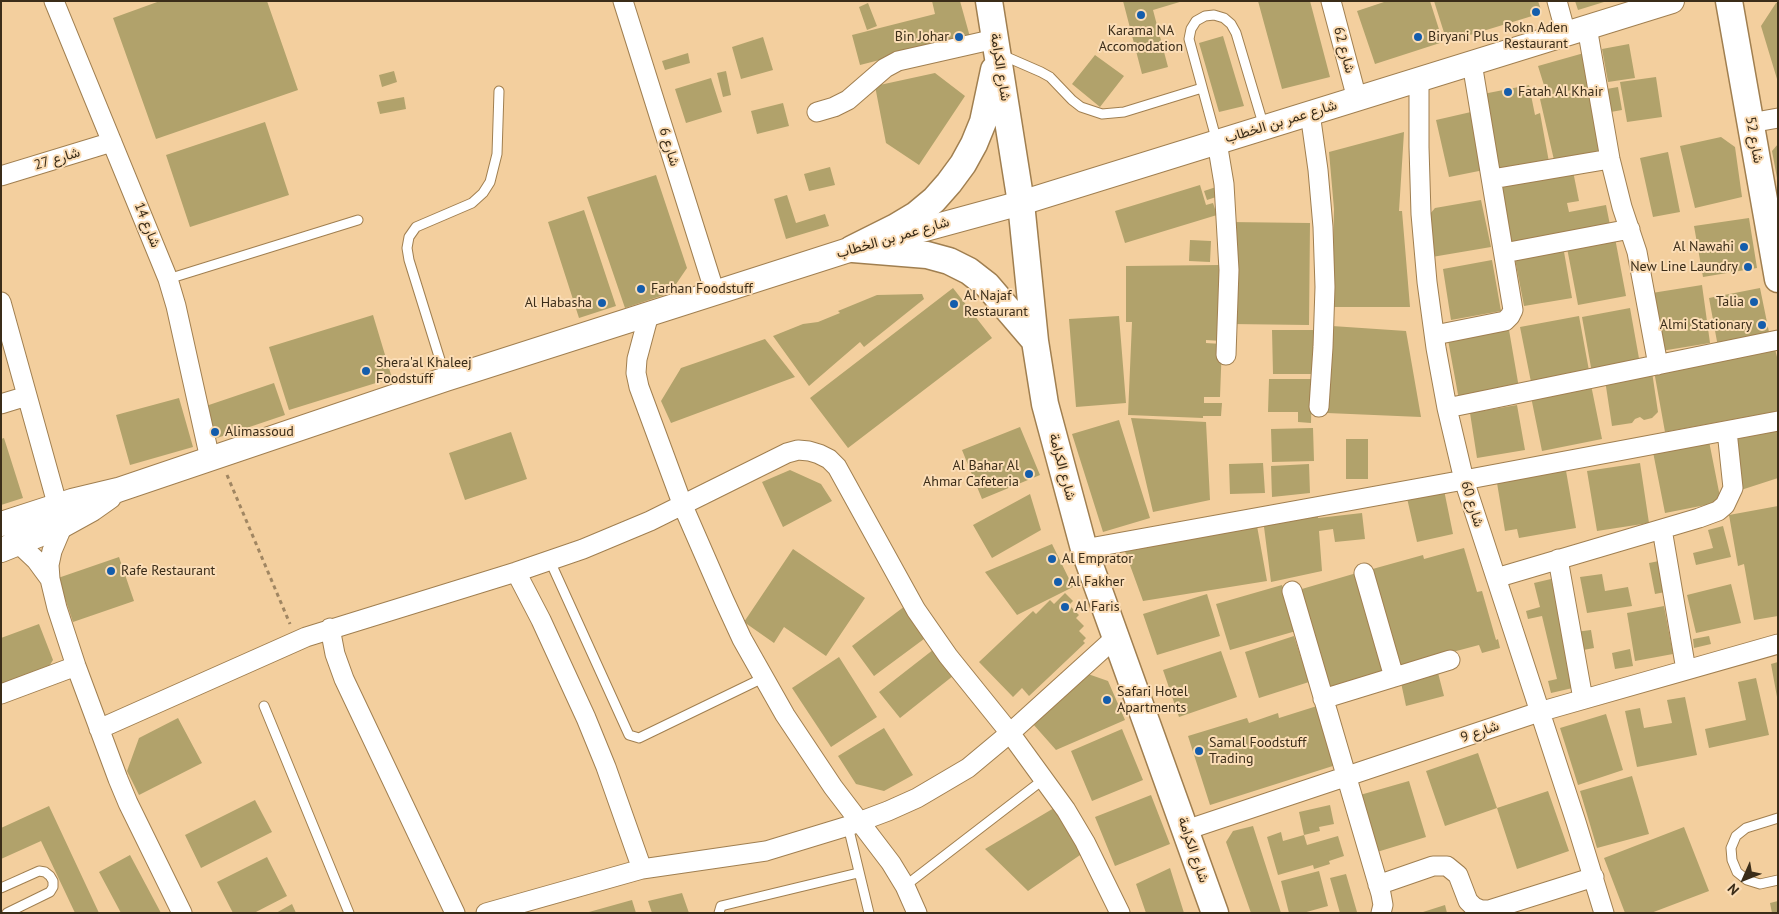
<!DOCTYPE html>
<html>
<head>
<meta charset="utf-8">
<style>
  body { margin:0 }
  #map { position:relative; width:1779px; height:914px; overflow:hidden; background:#f3cf9e; font-family:"PT Sans",sans-serif }
  canvas { display:block }
  .frame { position:absolute; inset:0; border:2px solid #3b2d19; pointer-events:none }
  .north { position:absolute; left:1719px; top:854px; width:50px; height:50px; -webkit-text-stroke:4px #fbddb6; paint-order:stroke; rotate:226deg; font-size:14px; font-weight:700; line-height:20px; text-align:center; color:#3b2d19 }
  .north::after { content:''; display:block; margin:auto; width:18px; height:22px; background:#3b2d19; clip-path:polygon(50% 0,100% 100%,50% 72%,0 100%) }
</style>
</head>
<body>
<div id="map">
<canvas width="1779" height="914"></canvas>
<div class="frame"></div>
<div class="north">N</div>
</div>
<script>
const c = document.querySelector('canvas').getContext('2d');
c.lineJoin = 'round';
function fillPath(path, color) { c.fillStyle = color; c.fill(path, 'evenodd'); }
const shape = rows => new Path2D(rows.map(r => 'M' + r).join(''));
function trace(path, color, width, dash) { c.strokeStyle = color; c.lineWidth = width; c.lineCap = dash ? 'butt' : 'round'; c.setLineDash(dash || []); c.stroke(path); }
function label(font, color, halo, rows, align = 'center') {
  c.font = font + ' "PT Sans",Vazirmatn,sans-serif'; c.lineWidth = 4; c.setLineDash([]); c.textBaseline = 'middle'; c.strokeStyle = halo; c.fillStyle = color; for (const [text, x, y, turn = 0] of rows) {
    c.save(); c.translate(x, y); c.rotate((+turn || 0) * Math.PI / 180); c.textAlign = isNaN(turn) ? turn : align; if (halo) c.strokeText(text, 0, 0); c.fillText(text, 0, 0); c.restore();
  }
}
const building = shape([
  [160,1,267,1,298,90,156,139,113,18],
  [932,1,960,1,970,37,860,65,852,35,935,14],
  [1123,1,1183,1,1153,10,1168,67,1142,74],
  [1258,1,1310,1,1330,77,1282,89],
  [1387,1,1430,1,1443,42,1375,64,1357,11],
  [1434,1,1538,1,1542,13,1447,42],
  [1575,1,1604,1,1604,2,1578,10],
  [1778,2,1778,79,1777,79,1761,26,1776,3],
  [868,3,877,26,867,30,859,7],
  [1223,36,1244,106,1219,112,1199,43],
  [763,37,773,70,741,79,732,47],
  [1629,44,1635,78,1608,82,1602,49],
  [688,53,690,63,665,70,662,61],
  [1584,53,1593,86,1547,95,1538,66],
  [1095,55,1124,76,1100,107,1072,84],
  [394,71,397,82,382,87,379,75],
  [726,71,731,95,723,97,717,73],
  [935,73,965,96,919,165,886,143,875,86],
  [1656,77,1662,117,1627,122,1620,82],
  [711,78,722,112,686,123,675,89],
  [1529,85,1535,115,1540,113,1549,162,1496,173,1483,94],
  [1618,87,1622,110,1605,113,1601,90],
  [1591,89,1604,150,1554,160,1540,99],
  [404,97,406,109,380,114,377,102],
  [783,103,789,126,757,134,751,111],
  [1471,112,1484,170,1449,177,1436,120],
  [265,122,289,195,190,227,166,155],
  [1404,132,1399,211,1402,211,1410,307,1332,307,1334,209,1329,152],
  [1721,137,1735,147,1742,197,1695,208,1680,146],
  [1778,144,1778,178,1777,178,1772,151],
  [1668,152,1680,212,1653,217,1640,158],
  [830,167,835,185,809,191,804,174],
  [1573,171,1579,201,1567,203,1569,212,1606,205,1610,225,1506,247,1495,187],
  [656,175,687,268,670,293,625,308,587,197],
  [1200,185,1206,205,1213,203,1217,215,1125,243,1115,211],
  [1219,186,1222,195,1207,200,1204,191],
  [787,195,796,223,825,214,829,226,786,239,774,199],
  [1481,200,1491,247,1432,257,1429,215,1435,208],
  [584,210,616,306,579,318,548,222],
  [1749,218,1757,268,1703,277,1694,226],
  [1229,222,1310,223,1309,325,1231,324],
  [1615,238,1626,296,1578,305,1567,248],
  [1190,240,1211,241,1210,262,1189,261],
  [1563,246,1572,298,1524,306,1514,254],
  [1492,260,1501,311,1451,320,1443,269],
  [1220,265,1222,341,1206,340,1206,343,1222,344,1220,397,1204,397,1204,403,1222,403,1221,416,1203,416,1203,418,1128,415,1132,322,1126,322,1126,266],
  [1702,285,1710,343,1661,351,1652,293],
  [953,288,992,338,848,448,810,398],
  [1760,288,1770,337,1718,347,1709,298],
  [922,294,924,299,864,347,860,342,809,386,773,336,803,324,818,322,840,313,838,311,877,295],
  [1630,308,1640,364,1592,373,1582,317],
  [373,315,392,378,289,410,269,347],
  [1119,316,1126,403,1076,407,1069,319],
  [1579,316,1590,376,1532,387,1520,327],
  [1332,326,1406,331,1421,417,1327,413],
  [1272,330,1313,330,1313,374,1273,374],
  [1509,330,1519,388,1459,400,1448,340],
  [765,339,795,377,671,423,661,401,681,368],
  [1775,349,1778,361,1778,411,1665,432,1654,371],
  [1652,372,1658,412,1652,418,1644,420,1640,417,1635,419,1632,423,1612,426,1605,380],
  [1269,379,1312,379,1311,423,1298,422,1298,412,1268,412],
  [1590,380,1602,439,1542,451,1530,392],
  [274,383,285,415,211,440,200,408],
  [179,398,193,447,130,465,116,415],
  [1517,405,1525,450,1477,458,1470,413],
  [1131,418,1206,422,1210,500,1153,512],
  [1119,420,1150,518,1103,532,1072,434],
  [1020,427,1040,475,982,499,962,450],
  [1313,428,1314,461,1272,462,1271,429],
  [1778,431,1778,478,1741,490,1731,440],
  [511,432,527,479,465,500,449,453],
  [4,438,23,498,1,505,1,439],
  [1346,439,1368,439,1368,479,1346,479],
  [1709,441,1721,502,1665,513,1653,452],
  [1263,463,1265,493,1230,494,1229,464],
  [1640,463,1649,523,1597,531,1587,471],
  [1309,464,1310,493,1272,497,1271,466],
  [1565,465,1576,528,1519,538,1517,529,1505,531,1496,477],
  [790,470,821,484,832,501,783,527,762,482],
  [1444,490,1453,534,1417,542,1407,498],
  [1030,494,1041,530,992,558,973,525],
  [1778,506,1778,616,1754,620,1744,564,1738,566,1729,515],
  [1318,512,1318,518,1362,513,1365,539,1335,542,1333,529,1319,531,1322,571,1271,582,1263,519],
  [1257,526,1267,581,1143,601,1123,546],
  [1723,526,1731,557,1696,565,1693,553,1713,548,1708,530],
  [1052,544,1073,587,1017,615,985,572],
  [1464,548,1477,592,1482,591,1496,640,1498,639,1500,648,1482,653,1479,645,1396,667,1369,570,1423,555,1424,559],
  [793,549,865,598,826,656,784,627,774,643,744,622],
  [119,557,134,601,73,622,58,578],
  [1664,560,1670,591,1655,594,1649,563],
  [1360,572,1390,669,1325,688,1295,591],
  [1602,574,1605,591,1628,587,1632,606,1587,613,1580,577],
  [1551,579,1577,687,1551,693,1548,681,1557,679,1542,616,1528,619,1526,611,1540,607,1534,583],
  [1731,584,1741,623,1696,633,1687,595],
  [1282,585,1296,631,1230,650,1216,604],
  [1065,593,1073,601,1069,605,1079,615,1076,618,1084,626,1079,631,1086,638,1083,641,1085,643,1029,696,1022,688,1013,697,979,662,1033,611,1036,614,1050,600,1054,604],
  [1207,594,1220,636,1157,655,1143,614],
  [905,606,928,636,874,676,852,646],
  [1664,606,1673,654,1635,661,1627,613],
  [39,624,53,660,45,673,1,690,1,638],
  [1591,630,1594,648,1578,651,1575,632],
  [1294,636,1309,682,1259,698,1245,652],
  [1709,636,1711,644,1694,648,1693,639],
  [938,646,958,672,900,718,879,692],
  [1630,649,1633,666,1615,669,1612,653],
  [1221,651,1237,697,1179,717,1163,670],
  [839,657,877,717,831,747,792,688],
  [1778,662,1778,697,1777,697,1771,664],
  [1437,669,1444,696,1406,706,1400,678],
  [1088,674,1108,681,1125,720,1056,750,1033,724],
  [1756,678,1769,735,1709,748,1705,729,1746,720,1738,682],
  [1685,697,1697,755,1637,767,1625,711,1640,708,1644,728,1672,723,1667,700],
  [1317,706,1336,765,1210,805,1188,736,1247,718,1249,723,1278,713,1279,718],
  [1606,714,1623,770,1578,785,1560,728],
  [178,718,202,763,139,795,127,771,139,738],
  [884,728,913,775,884,791,856,784,838,756],
  [1122,729,1143,780,1092,801,1071,751],
  [1478,753,1497,808,1445,826,1426,771],
  [1632,776,1649,834,1597,848,1580,791],
  [1409,781,1426,837,1377,852,1360,795],
  [1548,791,1569,851,1517,869,1497,808],
  [1151,795,1170,844,1115,866,1095,817],
  [255,800,272,832,201,868,185,835],
  [1330,805,1334,824,1319,827,1320,831,1304,835,1299,812],
  [49,806,99,913,75,913,41,841,1,859,1,828],
  [1054,808,1083,853,1028,891,985,849],
  [1253,826,1281,913,1251,913,1226,842,1233,831],
  [1684,827,1709,891,1651,913,1625,913,1604,858],
  [1281,832,1283,841,1304,835,1307,845,1338,836,1344,856,1329,861,1330,864,1314,869,1313,865,1278,875,1267,837],
  [130,855,161,913,121,913,99,872],
  [267,857,287,896,254,913,233,913,217,882],
  [1170,868,1184,913,1146,913,1136,884],
  [1319,871,1328,906,1303,913,1289,913,1281,881],
  [1346,874,1357,912,1354,913,1340,913,1330,878],
  [682,893,689,913,652,913,648,901],
  [632,900,636,913,589,913,589,912],
  [1778,901,1778,913,1772,913,1770,903],
  [292,904,296,913,276,913],
  [1445,905,1447,913,1423,913,1423,912]
]);
const path = shape([
  [227,475,290,624]
]);
const service = shape([
  [1002,55,1041,72,1050,77,1072,100,1081,107,1102,114,1124,112,1202,88],
  [1217,142,1189,39,1191,29,1196,21,1205,16,1214,15,1224,18,1231,24,1236,33,1264,127],
  [168,279,358,220],
  [446,379,409,260,407,248,409,237,416,227,472,203,483,193,490,182,497,154,499,91],
  [550,561,629,735,639,738,763,678],
  [264,706,349,913],
  [1778,818,1746,828,1736,836,1731,848,1732,860,1737,872,1747,880,1760,884,1778,880],
  [848,826,869,913],
  [905,886,1044,779],
  [1,888,39,871,45,872,50,876,53,881,53,887,50,892,7,913],
  [719,913,721,906,858,873]
]);
const minor = shape([
  [54,1,168,279,176,306,210,459],
  [623,1,715,293],
  [1331,1,1357,99],
  [1557,1,1566,34],
  [1587,27,1610,159,1622,207,1637,252,1658,365],
  [1419,79,1419,147,1421,214,1427,282,1436,348,1447,408,1464,480,1576,822,1604,913],
  [817,112,834,107,848,100,885,68,898,61,995,39],
  [1310,113,1318,170,1323,227,1325,287,1323,347,1319,407],
  [1750,123,1778,118],
  [1217,142,1224,184,1229,270,1226,355],
  [1,176,112,142],
  [1492,179,1610,159],
  [1504,253,1630,229],
  [1,302,63,525,52,551,49,565,50,579,57,608,76,666,118,779,128,803,182,913],
  [649,314,637,359,636,373,639,387,683,506,724,600,742,639,785,715,833,787,891,863,905,886,917,913],
  [1435,335,1505,321,1510,316,1513,310,1472,63],
  [1,404,27,396],
  [1447,408,1778,340],
  [1662,529,1686,670],
  [19,544,36,560,50,579],
  [1084,549,1464,480,1778,421],
  [1558,559,1583,699],
  [516,572,541,620,586,718,606,767,642,869],
  [1364,573,1394,677],
  [1496,578,1699,518,1718,511,1725,505,1733,488,1727,431],
  [1292,591,1381,894,1383,905,1381,913],
  [330,628,335,654,344,679,455,913],
  [1,694,76,666],
  [1323,699,1450,660],
  [99,729,306,637,516,572,583,549,650,521,787,453,798,450,809,451,819,454,829,459,837,467,916,610,948,656,1010,733,1066,810,1085,842,1120,913],
  [1186,830,1539,712,1778,644],
  [1378,885,1433,866,1447,866,1458,875,1468,901,1474,907,1481,910,1489,910,1594,877],
  [486,913,642,869,766,851,848,826,888,811,917,798,968,768,1010,733,1116,637]
]);
const tertiary = shape([
  [1,524,72,501,118,490,446,379,852,249,1021,203,1672,1],
  [1,550,63,525,92,509,109,497]
]);
const secondary = shape([
  [989,1,1021,203,1035,341,1045,404,1084,549,1215,913],
  [1729,1,1778,279],
  [852,249,896,227,916,215,934,200,949,183,963,164,974,144,983,122,994,70],
  [853,249,927,255,949,261,969,271,987,285,1035,341]
]);
const markers = [
  [1536,12,5,"#145dac"],
  [1141,15,5,"#145dac"],
  [959,37,5,"#145dac"],
  [1418,37,5,"#145dac"],
  [1508,92,5,"#145dac"],
  [1744,247,5,"#145dac"],
  [1748,267,5,"#145dac"],
  [641,289,5,"#145dac"],
  [1754,302,5,"#145dac"],
  [602,303,5,"#145dac"],
  [954,304,5,"#145dac"],
  [1762,325,5,"#145dac"],
  [366,371,5,"#145dac"],
  [215,432,5,"#145dac"],
  [1029,474,5,"#145dac"],
  [1052,559,5,"#145dac"],
  [111,571,5,"#145dac"],
  [1058,582,5,"#145dac"],
  [1065,607,5,"#145dac"],
  [1107,700,5,"#145dac"],
  [1199,751,5,"#145dac"]
];
const poiNames = [
  ["Rokn Aden",1536,28,"center"],
  ["Restaurant",1536,44,"center"],
  ["Karama NA",1141,31,"center"],
  ["Accomodation",1141,47,"center"],
  ["Bin Johar",949,37,"right"],
  ["Biryani Plus",1428,37],
  ["Fatah Al Khair",1518,92],
  ["Al Nawahi",1734,247,"right"],
  ["New Line Laundry",1738,267,"right"],
  ["Farhan Foodstuff",651,289],
  ["Al Najaf",964,296],
  ["Restaurant",964,312],
  ["Talia",1744,302,"right"],
  ["Al Habasha",592,303,"right"],
  ["Almi Stationary",1752,325,"right"],
  ["Shera'al Khaleej",376,363],
  ["Foodstuff",376,379],
  ["Alimassoud",225,432],
  ["Al Bahar Al",1019,466,"right"],
  ["Ahmar Cafeteria",1019,482,"right"],
  ["Al Emprator",1062,559],
  ["Rafe Restaurant",121,571],
  ["Al Fakher",1068,582],
  ["Al Faris",1075,607],
  ["Safari Hotel",1117,692],
  ["Apartments",1117,708],
  ["Samal Foodstuff",1209,743],
  ["Trading",1209,759]
];
const streetNames = [
  ["شارع 62",1344,50,75],
  ["شارع الكرامة",1000,67,81],
  ["شارع عمر بن الخطاب",1281,122,-17],
  ["شارع 52",1754,140,80],
  ["شارع 6",669,147,73],
  ["شارع 27",57,159,-17],
  ["شارع 14",147,225,68],
  ["شارع عمر بن الخطاب",893,238,-16],
  ["شارع الكرامة",1062,467,75],
  ["شارع 60",1472,504,73],
  ["شارع 9",1480,732,-19],
  ["شارع الكرامة",1193,850,71]
];
fillPath(building, '#b1a26b');
trace(service, '#a07f50', 11);
trace(minor, '#a07f50', 21);
trace(tertiary, '#a07f50', 26);
trace(secondary, '#a07f50', 29);
trace(path, '#a08662', 3, [4, 4]);
trace(service, '#fff', 9);
trace(minor, '#fff', 19);
trace(tertiary, '#fff', 24);
trace(secondary, '#fff', 26);
for (const [x, y, r, color] of markers) { const dot = new Path2D(); dot.arc(x, y, r, 0, 2 * Math.PI); c.fillStyle = color; c.fill(dot); trace(dot, '#fbddb6', 2); }
label('14px', '#3b2d19', '#fbddb6', poiNames, 'left');
label('14px', '#3b2d19', '#fbddb6', streetNames);
</script>
</body>
</html>
